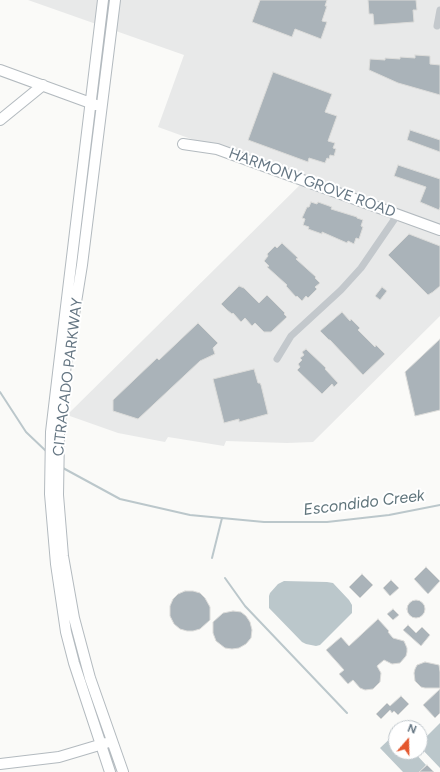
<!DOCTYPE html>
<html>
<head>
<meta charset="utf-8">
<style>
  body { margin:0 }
  #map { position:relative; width:440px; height:772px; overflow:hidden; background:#fafaf8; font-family:Figtree,sans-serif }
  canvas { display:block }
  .north { position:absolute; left:388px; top:720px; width:40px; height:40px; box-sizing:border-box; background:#fff; border:1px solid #c1c8cd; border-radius:50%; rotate:20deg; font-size:11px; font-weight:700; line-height:16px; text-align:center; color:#657683 }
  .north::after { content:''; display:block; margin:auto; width:14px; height:18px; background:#e4572e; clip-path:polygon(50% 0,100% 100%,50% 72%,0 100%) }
</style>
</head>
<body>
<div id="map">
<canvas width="440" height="772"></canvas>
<div class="north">N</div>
</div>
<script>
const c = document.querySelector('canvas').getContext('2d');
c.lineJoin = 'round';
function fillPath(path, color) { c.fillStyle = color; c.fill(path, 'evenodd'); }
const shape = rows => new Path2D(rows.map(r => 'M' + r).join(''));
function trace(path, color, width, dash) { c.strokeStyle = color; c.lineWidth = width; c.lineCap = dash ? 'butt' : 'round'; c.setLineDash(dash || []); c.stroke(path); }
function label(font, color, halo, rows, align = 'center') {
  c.font = font + ' Figtree,sans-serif'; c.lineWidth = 4; c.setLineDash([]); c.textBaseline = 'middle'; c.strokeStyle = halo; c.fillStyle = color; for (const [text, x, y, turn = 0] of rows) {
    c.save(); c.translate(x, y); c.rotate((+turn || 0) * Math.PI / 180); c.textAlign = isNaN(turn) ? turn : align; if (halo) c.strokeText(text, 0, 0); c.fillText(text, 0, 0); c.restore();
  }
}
const built = shape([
  [28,0,440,0,440,316,313,442,287,443,226,441,224,446,168,437,165,442,118,433,67,415,305,180,158,127,184,55]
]);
const water = shape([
  [284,581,327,582,333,583,349,600,352,605,352,613,320,645,316,646,306,644,302,642,269,608,269,596,270,593,278,584],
  [440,723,440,768,420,747,420,743],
  [396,733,396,752,414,752,426,765,419,772,403,772,380,748]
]);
const stream = shape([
  [0,392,26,432,47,452],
  [63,468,120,499,190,515,264,522,327,522,389,515,440,505],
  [212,558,222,518],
  [225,578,245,606,347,713]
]);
const building = shape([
  [260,0,327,0,325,6,327,6,322,21,327,22,321,39,295,29,292,37,252,22,260,0],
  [368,0,416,0,417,10,413,10,414,22,374,25,373,14,369,14,368,0],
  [415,55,430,56,430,64,440,65,440,95,398,83,369,70,370,59,385,60,385,58,400,59,400,57,415,58,415,55],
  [273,72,332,94,325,112,337,116,328,141,335,143,333,148,336,149,334,156,330,155,329,159,327,158,325,163,309,158,308,162,248,140,273,72],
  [410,130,440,140,440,152,407,140,410,130],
  [398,165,440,179,440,207,439,210,420,202,426,187,394,176,398,165],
  [311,202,317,204,318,202,332,207,331,209,357,217,357,218,363,220,361,226,363,227,359,239,356,238,354,244,348,241,347,243,322,232,322,234,308,229,309,227,303,225,305,219,302,218,307,207,309,207,311,202],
  [409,234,440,246,440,286,433,292,428,295,388,255,409,234],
  [282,243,298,258,296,259,316,277,315,278,320,283,315,287,317,289,308,298,306,296,302,301,297,296,296,297,286,286,287,285,267,267,269,266,264,261,268,256,267,254,275,246,277,248,282,243],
  [239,286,244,288,259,303,267,295,285,313,284,314,287,317,271,332,264,332,255,323,252,326,245,318,241,322,233,313,232,314,227,310,221,304,239,286],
  [382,287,387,291,380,300,375,296,382,287],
  [342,312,350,321,351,319,360,328,358,330,375,347,376,345,385,354,363,375,330,340,329,340,320,331,342,312],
  [198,323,218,343,213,348,215,354,200,361,138,419,113,411,113,400,157,358,159,360,198,323],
  [440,339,440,410,415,416,405,372,440,339],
  [306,349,326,368,325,369,338,383,334,387,332,384,322,394,297,370,300,367,298,364,302,360,300,358,304,355,302,352,306,349],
  [254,369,258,383,260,383,261,385,268,414,239,422,239,419,224,423,213,379,254,369],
  [426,567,440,581,428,594,414,579,426,567],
  [362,574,373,585,360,598,349,587,362,574],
  [391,580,399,588,390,596,383,588,391,580],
  [185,591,193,591,200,593,205,598,210,607,210,620,200,629,193,631,187,631,180,629,174,624,170,616,170,606,173,599,178,594,185,591],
  '407 609a9 9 0 1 1 18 0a9 9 0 1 1-18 0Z',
  [393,609,399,615,393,620,387,614,393,609],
  [233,611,241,612,246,616,250,622,252,630,251,638,246,644,239,648,232,649,225,648,216,641,213,633,213,622,223,613,233,611],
  [378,619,389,631,388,632,393,638,404,641,407,648,407,652,406,656,400,663,392,664,384,660,377,666,381,673,380,682,373,689,365,690,360,688,353,680,348,684,339,674,344,670,326,650,341,637,349,646,378,619],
  [408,625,416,633,422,627,430,635,421,646,403,630,408,625],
  [425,662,439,665,440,672,440,688,425,688,421,687,415,681,414,673,415,669,417,665,425,662],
  [440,689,440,713,435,718,423,705,440,689],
  [401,696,409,704,398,715,394,711,392,713,390,710,381,719,376,714,387,703,390,706,401,696],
  [427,765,434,772,419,772,427,765]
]);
const street = shape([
  [437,26,440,10],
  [277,359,291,336,341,290,361,268,398,214]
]);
const secondary = shape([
  [103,0,58,373,51,432,50,494,56,564,66,632,74,663,110,772],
  [115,0,82,265,66,364,62,397,59,434,58,495,63,556,74,618,90,678,123,772],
  [0,70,96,105],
  [0,120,43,85],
  [183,144,217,149,440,230],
  [0,764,59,757,106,743]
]);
const streetNames = [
  ["HARMONY GROVE ROAD",312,183,20],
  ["CITRACADO PARKWAY",68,377,-83]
];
const waterNames = [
  ["Escondido Creek",364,503,-7]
];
fillPath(built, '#e8e9e9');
fillPath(water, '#bbc7cb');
trace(stream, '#bbc7cb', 2);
fillPath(building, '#aab3b9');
trace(building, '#dcdcda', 1);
trace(secondary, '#b3babf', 12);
trace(street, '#c3c8cc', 7);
trace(secondary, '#fff', 10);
label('15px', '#657683', '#fff', streetNames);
label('italic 16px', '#60757c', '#fff', waterNames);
</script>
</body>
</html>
